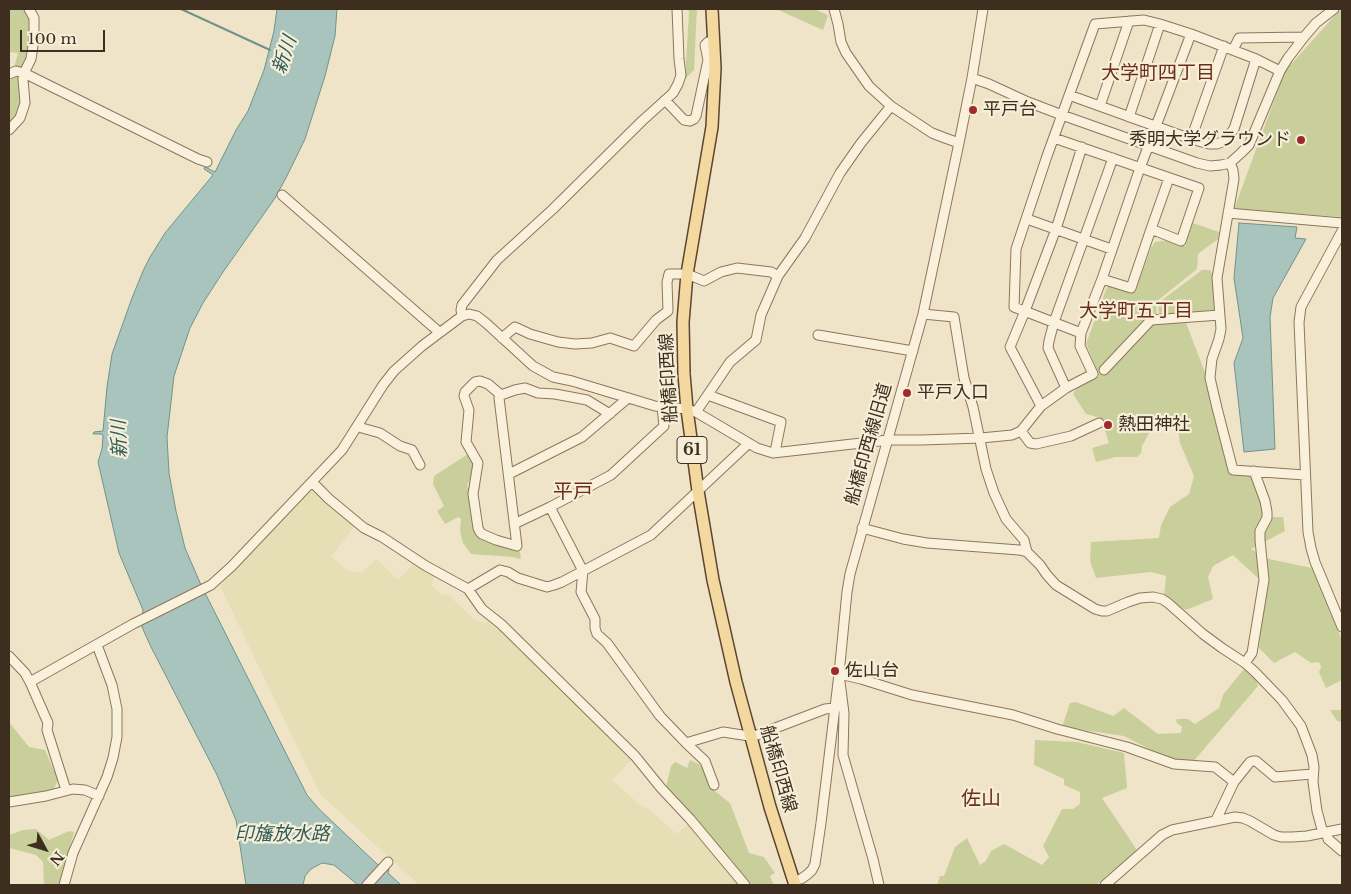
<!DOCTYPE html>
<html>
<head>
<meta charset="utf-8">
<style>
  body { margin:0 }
  #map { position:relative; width:1351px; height:894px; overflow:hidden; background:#f0e4c8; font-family:"Libre Baskerville",serif }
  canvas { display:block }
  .frame { position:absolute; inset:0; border:10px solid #3d2e20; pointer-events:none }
  .north { position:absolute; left:20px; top:824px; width:50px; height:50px; -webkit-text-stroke:4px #f7eed8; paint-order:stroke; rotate:129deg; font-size:14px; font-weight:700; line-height:20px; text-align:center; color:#3d2e20 }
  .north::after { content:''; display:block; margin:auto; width:18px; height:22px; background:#3d2e20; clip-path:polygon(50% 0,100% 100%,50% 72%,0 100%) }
  .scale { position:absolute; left:20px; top:30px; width:85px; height:22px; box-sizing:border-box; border:2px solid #3d2e20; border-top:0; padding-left:6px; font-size:15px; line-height:18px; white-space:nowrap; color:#3d2e20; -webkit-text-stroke:4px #f7eed8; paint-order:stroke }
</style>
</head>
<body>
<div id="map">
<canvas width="1351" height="894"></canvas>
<div class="frame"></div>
<div class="north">N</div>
<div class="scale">100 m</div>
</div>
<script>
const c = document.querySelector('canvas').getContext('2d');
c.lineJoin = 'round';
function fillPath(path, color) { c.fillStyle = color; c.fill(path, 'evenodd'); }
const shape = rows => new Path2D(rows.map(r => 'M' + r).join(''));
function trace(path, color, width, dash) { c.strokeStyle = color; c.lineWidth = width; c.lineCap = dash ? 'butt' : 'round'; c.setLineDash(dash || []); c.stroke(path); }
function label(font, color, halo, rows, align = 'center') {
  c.font = font + ' "Libre Baskerville","Noto Sans JP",serif'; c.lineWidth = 4.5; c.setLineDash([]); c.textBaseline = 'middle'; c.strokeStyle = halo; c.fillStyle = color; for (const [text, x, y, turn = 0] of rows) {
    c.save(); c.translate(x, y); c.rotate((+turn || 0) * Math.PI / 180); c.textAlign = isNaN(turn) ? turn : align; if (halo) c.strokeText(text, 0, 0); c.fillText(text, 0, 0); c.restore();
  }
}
const farmland = shape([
  [313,487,356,524,331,557,348,571,362,572,377,559,398,580,415,562,436,574,431,584,439,593,443,596,446,593,475,620,485,623,491,620,544,671,632,759,612,780,640,805,647,808,677,834,689,823,739,885,419,885,320,794,220,586]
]);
const green = shape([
  [9,9,25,9,29,18,30,34,20,106,18,115,9,126,9,86,18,53,9,52],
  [688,9,697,9,694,70,685,79,689,12],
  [776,9,814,9,828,15,823,30],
  [1342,10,1342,217,1234,209,1285,71,1338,12],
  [1193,223,1219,232,1218,239,1198,254,1197,269,1156,302,1157,316,1183,315,1209,383,1230,475,1252,475,1270,517,1283,517,1285,531,1251,549,1269,559,1312,568,1342,640,1342,680,1326,688,1319,672,1321,667,1319,662,1311,663,1295,652,1274,663,1259,648,1264,589,1259,579,1233,555,1213,566,1208,577,1213,599,1186,610,1164,599,1166,576,1151,572,1096,578,1090,561,1091,542,1159,538,1161,525,1170,507,1189,494,1194,476,1180,443,1176,416,1167,416,1152,428,1142,446,1141,453,1137,457,1116,457,1096,462,1092,448,1109,443,1101,418,1086,414,1073,394,1080,383,1099,374,1086,344,1108,284,1135,292,1151,248,1155,242,1168,240,1185,246],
  [1202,270,1210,270,1213,275,1214,310,1159,315,1158,303],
  [468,454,475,465,473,473,467,485,471,500,476,531,517,548,520,552,521,559,512,557,471,554,463,543,460,531,461,519,458,517,445,524,437,511,444,506,433,484,434,476],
  [1243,670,1248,670,1255,677,1258,686,1192,763,1170,758,1155,752,1124,736,1062,727,1070,703,1076,702,1113,716,1124,708,1158,734,1181,733,1182,727,1176,722,1177,719,1188,719,1195,724,1219,708,1223,695],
  [1330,710,1342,710,1342,722,1337,721],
  [9,722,29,747,45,750,58,780,54,789,9,799],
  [1035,740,1077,742,1124,753,1127,788,1102,798,1137,850,1096,885,937,885,940,876,944,876,955,847,967,838,980,865,986,861,991,851,1004,844,1042,865,1049,857,1043,846,1062,809,1073,809,1080,804,1080,792,1064,785,1064,779,1034,765],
  [690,760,705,767,711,788,730,803,749,853,764,857,775,873,770,876,774,885,748,885,666,787,671,766,675,762,687,768],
  [36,829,49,840,69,831,74,832,59,885,44,885,43,862,36,855,9,848,9,835,23,830]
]);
const water = shape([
  [277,9,337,9,335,36,325,76,305,139,287,176,275,198,240,248,223,272,203,303,190,328,174,376,167,437,169,473,176,511,185,548,201,585,307,795,319,809,377,864,389,869,388,873,401,885,358,885,334,865,322,863,311,869,305,876,303,885,246,885,236,820,217,775,151,647,142,627,143,610,119,553,98,462,102,449,103,436,102,434,93,434,94,432,103,431,107,387,112,354,132,298,143,271,150,257,165,233,213,175,204,169,205,167,215,172,236,130,248,111,264,70,274,31,277,9],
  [1239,223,1297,227,1295,238,1306,239,1273,298,1270,317,1275,449,1244,452,1234,363,1243,338,1234,278,1239,223]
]);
const stream = shape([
  [181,9,270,50]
]);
const minor = shape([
  [834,9,838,24,841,42,846,53,869,86,891,106,932,133,945,138,959,143],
  [1233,50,1239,38,1304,37],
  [9,74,16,71,24,73,198,159,207,162],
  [972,78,989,84,1028,102,1062,115,1197,163,1210,166,1221,165,1230,163,1241,153,1249,145,1280,71,1288,58,1304,37,1316,23,1334,9],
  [1069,95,1191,139,1209,144,1217,144,1224,141,1234,129,1256,59],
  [665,100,684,120,690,121,694,119,696,116,708,60,705,45,708,42,714,41],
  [1100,106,1129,21],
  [1129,117,1160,24],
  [9,130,20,118,25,103,23,79,24,73,31,59,34,39,34,18,29,9],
  [1054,138,1199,188,1181,241,1151,229,1131,288,1102,279],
  [1191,139,1224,46],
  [1230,163,1233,170,1234,179,1217,278,1221,329,1219,339,1212,359,1211,368,1210,378,1217,408,1233,470,1305,475],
  [282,195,439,332],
  [1228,213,1342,223],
  [1027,219,1111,249],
  [1151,229,1169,178],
  [1342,231,1301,307,1299,322,1308,532,1311,548,1315,562,1342,627],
  [923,314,954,317,964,378,973,407,986,469,994,493,1006,519,1024,540,1027,552],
  [462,316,461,310,462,305,497,260,553,209,642,121,673,93,678,84,681,75,679,59,677,9],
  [1081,333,1014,307,1016,249,1047,156,1095,24,1144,20,1160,24,1191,34,1256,59,1280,71],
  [818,335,913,351],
  [502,338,515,327,530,334,558,342,575,344,592,343,610,338,634,346,656,320,668,311,667,282,669,274,687,274,704,281,721,272,737,268,771,272,778,276],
  [1104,370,1151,320,1220,315],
  [1066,388,1048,348,1049,341,1054,322,1113,158],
  [501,395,488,384,480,381,475,382,465,392,464,396,469,410,466,442,478,463,473,494,478,528,480,532,482,534,496,540,517,546,499,398,501,395,515,390,525,388,538,393,555,394,587,400,610,414],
  [708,395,781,422,775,452],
  [1041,406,1010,347,1025,311,1056,229,1082,147],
  [662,407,664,426,611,475,550,507,583,571,581,592,595,619,595,628,597,634,607,643,660,716,686,743,705,761,714,785],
  [696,412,730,362,756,340,761,315,778,276,805,238,840,173,861,143,891,106],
  [358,426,362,428,380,433,400,446,412,450,420,465],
  [1021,431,1030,443,1036,444,1071,436,1099,423],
  [509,474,582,437,628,398],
  [312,482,329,499,364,528,382,537,426,566,468,589,482,609,501,624,635,756,661,788,690,819,745,885],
  [514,524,550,507],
  [862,528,903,539,927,543,1019,550,1027,552,1040,565,1047,575,1056,585,1095,609,1102,611,1107,611,1128,602,1140,598,1153,597,1162,599,1168,603,1203,634,1222,648,1245,663,1255,672,1282,700,1301,726,1312,755,1314,767,1313,782,1317,811,1323,833],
  [468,589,500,570,508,572,518,578,547,587,554,585,562,582,651,535,749,443],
  [9,656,25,673,30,682,133,624,211,585,232,566,342,450,383,385,394,371,422,346,462,316,469,314,477,316,486,323,533,366,553,377,572,381,655,406,687,409,696,412,757,448,773,453,888,440,922,440,981,438,1012,435,1021,431,1041,406,1066,388,1093,374,1080,346,1081,333,1102,279,1140,168,1191,34],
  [1245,663,1252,653,1264,580,1260,540,1260,531,1267,518,1267,512,1265,501,1254,471],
  [30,682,48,723,47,730,66,790],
  [686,743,723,732,749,736,757,735,825,709,834,708],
  [1234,782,1250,762,1253,761,1256,761,1275,777,1313,774],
  [9,802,46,796,73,789,85,790,99,796],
  [1326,832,1328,839,1342,851],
  [794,881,801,879,808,874,812,870,815,864,821,823,839,674,847,592,850,574,923,314,959,143,972,78,983,9],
  [64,885,73,853,107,777,113,758,117,737,117,709,112,685,97,645],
  [367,885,388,862],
  [879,885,873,859,843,755,844,713,839,674,861,679,912,695,1013,715,1057,729,1127,747,1174,764,1215,767,1234,782,1216,820],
  [1105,885,1162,835,1172,830,1235,817,1243,818,1250,821,1274,835,1281,837,1292,837,1307,836,1342,829]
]);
const major = shape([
  [712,9,715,68,712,127,687,274,683,322,684,374,687,409,698,491,713,580,736,682,770,807,795,885]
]);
const markers = [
  [973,110,5,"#9e2a2b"],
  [1301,140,5,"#9e2a2b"],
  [907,393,5,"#9e2a2b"],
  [1108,425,5,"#9e2a2b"],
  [835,671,5,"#9e2a2b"]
];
const shields = [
  [692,450,30]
];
const shieldNames = [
  ["61",692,450]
];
const poiNames = [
  ["平戸台",983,110],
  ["秀明大学グラウンド",1291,140,"right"],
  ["平戸入口",917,393],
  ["熱田神社",1118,425],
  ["佐山台",845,671]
];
const streetNames = [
  ["船橋印西線",669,378,-93],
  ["船橋印西線旧道",869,444,-74],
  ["船橋印西線",778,769,74]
];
const waterNames = [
  ["新川",285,55,-71],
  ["新川",120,439,-92],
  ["印旛放水路",282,835]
];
const neighbourhoodNames = [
  ["大学町四丁目",1158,74],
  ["大学町五丁目",1136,312]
];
const quarterNames = [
  ["平戸",573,492],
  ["佐山",981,799]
];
fillPath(farmland, '#e6deb5');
fillPath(green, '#c9cf9b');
fillPath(water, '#a9c4bc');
trace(water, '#6f938a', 1);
trace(stream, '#6f938a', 2);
trace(minor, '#8d765c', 11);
trace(major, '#5b4430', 14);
trace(minor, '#faf1dc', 9);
trace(major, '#f3d9a0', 11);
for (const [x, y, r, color] of markers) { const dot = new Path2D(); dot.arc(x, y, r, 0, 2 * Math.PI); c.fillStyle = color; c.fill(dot); trace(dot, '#f7eed8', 2); }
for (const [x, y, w] of shields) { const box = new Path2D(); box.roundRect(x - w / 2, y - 13.5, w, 27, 4); c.fillStyle = '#f7eed8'; c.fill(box); trace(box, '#3d2e20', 1); }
label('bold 16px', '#3d2e20', null, shieldNames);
label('18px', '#3d2e20', '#f7eed8', poiNames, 'left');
label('18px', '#3d2e20', '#f7eed8', streetNames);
label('italic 19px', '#2f5d5a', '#f7eed8', waterNames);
label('19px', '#6b2e1e', '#f7eed8', neighbourhoodNames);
label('20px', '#6b2e1e', '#f7eed8', quarterNames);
</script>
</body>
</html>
